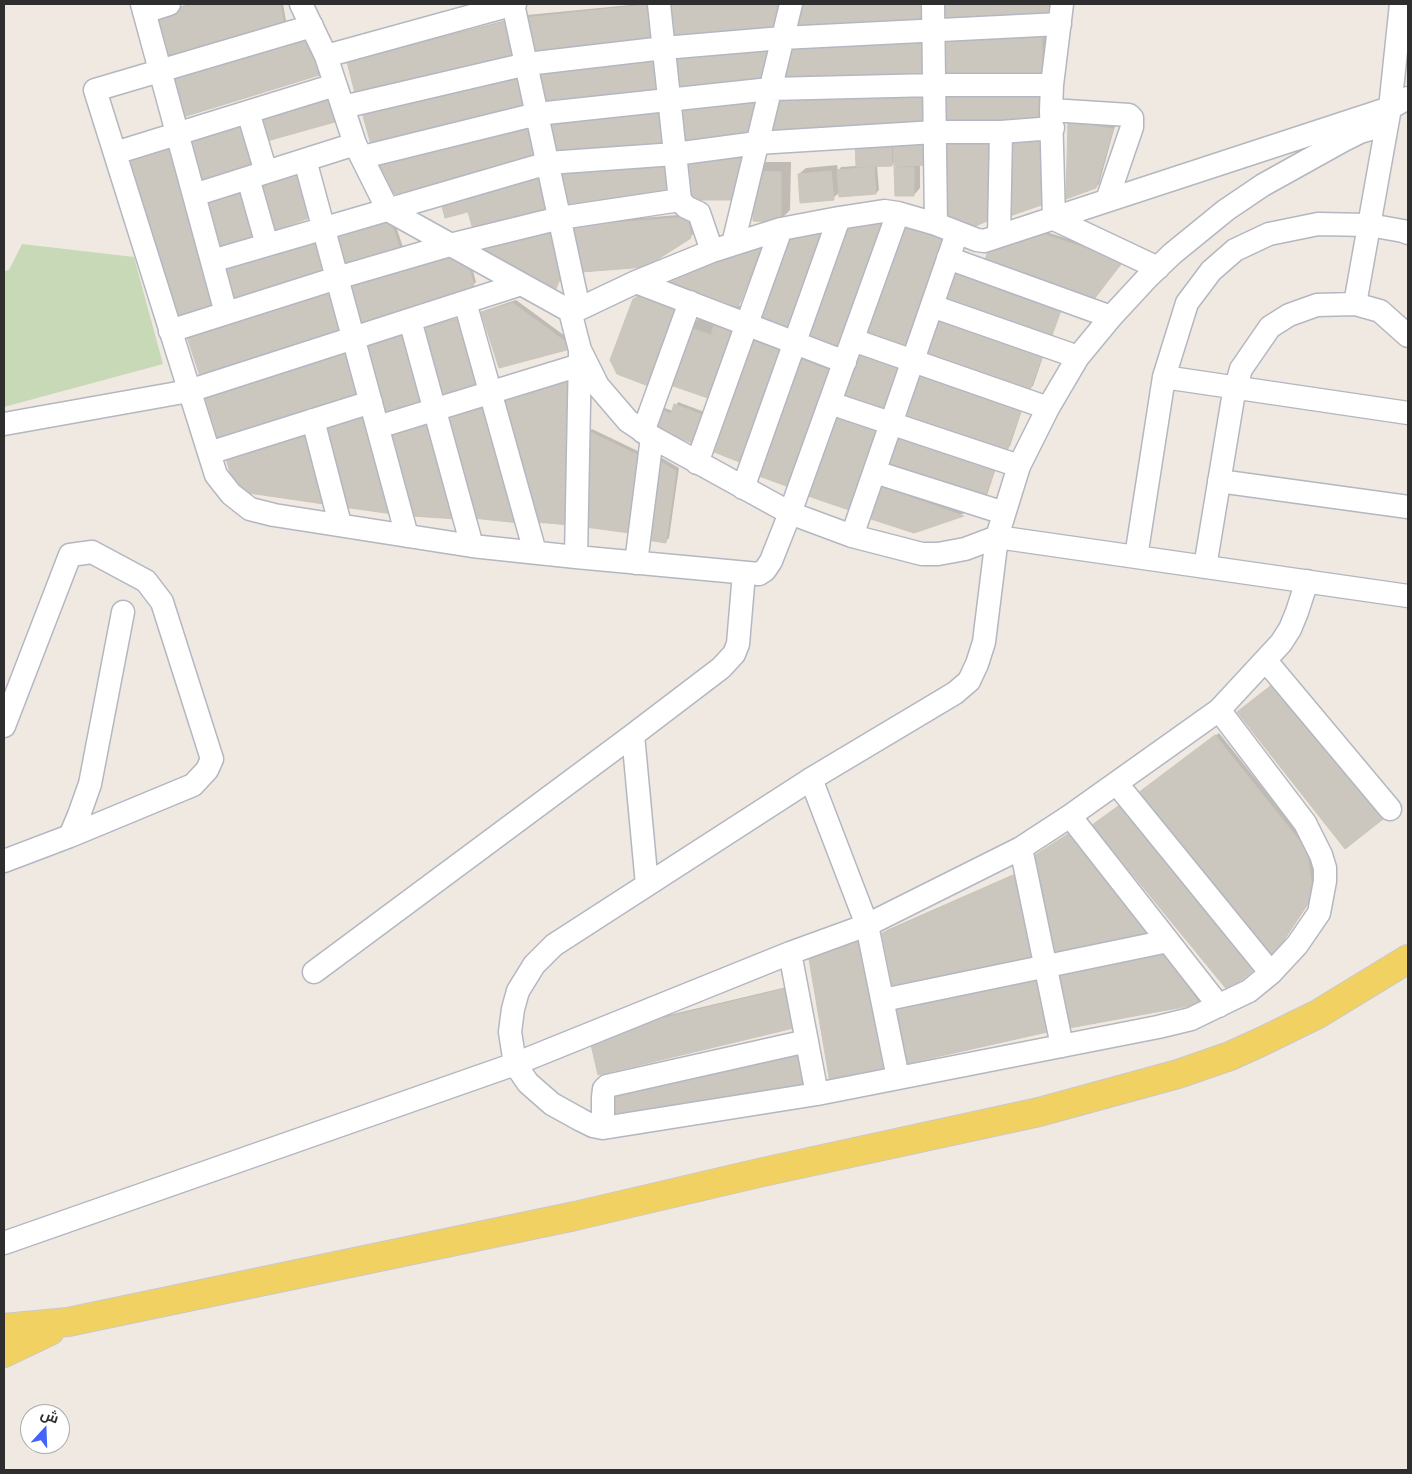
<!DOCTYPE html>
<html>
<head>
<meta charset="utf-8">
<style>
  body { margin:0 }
  #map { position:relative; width:1412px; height:1474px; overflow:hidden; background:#efe9e1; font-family:Montserrat,Cairo,sans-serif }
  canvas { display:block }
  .frame { position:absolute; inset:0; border:5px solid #2e2e2e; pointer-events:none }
  .north { position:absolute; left:20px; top:1404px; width:50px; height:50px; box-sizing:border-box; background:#fff; border:1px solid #ababab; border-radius:50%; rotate:20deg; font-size:14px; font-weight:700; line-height:20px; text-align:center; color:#2e2e2e }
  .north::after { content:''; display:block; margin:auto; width:18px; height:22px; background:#4264fb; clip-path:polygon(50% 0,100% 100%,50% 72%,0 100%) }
</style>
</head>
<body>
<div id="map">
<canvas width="1412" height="1474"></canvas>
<div class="frame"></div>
<div class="north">ش</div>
</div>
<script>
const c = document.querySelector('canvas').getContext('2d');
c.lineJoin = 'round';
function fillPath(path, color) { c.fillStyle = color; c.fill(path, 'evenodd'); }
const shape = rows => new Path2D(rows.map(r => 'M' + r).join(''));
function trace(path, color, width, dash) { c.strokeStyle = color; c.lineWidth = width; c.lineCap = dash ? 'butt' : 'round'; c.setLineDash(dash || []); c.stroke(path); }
const cemetery = shape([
  [22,244,134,257,163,364,4,407,4,271,9,270]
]);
const shadow = shape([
  [190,4,283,4,287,26,153,14],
  [641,4,657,4,524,18,527,15],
  [668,4,784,4,777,28],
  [804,4,927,4,798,32],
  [942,4,1052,4,1052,13,943,19],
  [511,19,520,53,348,63,351,60],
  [1045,33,1045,72,1042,75,946,37],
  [1072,120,1115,126,1099,184,1096,187,1069,123],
  [898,132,920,164,920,188,914,195,895,168,899,164,895,161,892,165,877,165,879,190,876,193,840,192,833,198,799,174,806,168,837,165,838,171,841,167,857,166],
  [748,156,739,196,691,158],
  [766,162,791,162,790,210,780,220,755,212,755,172],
  [691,214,693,234,690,237,579,223],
  [392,215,403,247,400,250,339,232],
  [891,221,844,347,849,226],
  [1040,230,1122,256,1124,261,1094,297,986,262],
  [764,242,741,302,738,305,754,311,728,385,689,328,703,314,719,317,732,303,695,289,665,372,634,299,648,285],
  [452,251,472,267,476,282,473,285],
  [516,300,576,344,574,347,483,313,486,310],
  [466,316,440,398,421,330,424,327],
  [408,333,428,399,367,347,370,344],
  [755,338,787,351,745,459,752,341],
  [351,351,365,394,209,395],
  [1045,351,1033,386,1030,388,928,352],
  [804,357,835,369,789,486,801,360],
  [678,402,707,413,695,442,653,427,662,407,673,411],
  [1023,407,1010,446,1007,449,907,415],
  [879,424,851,506,848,509,809,496],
  [592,429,642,453,632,529,589,432],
  [662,458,679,468,669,538,666,541,659,461],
  [890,465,997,465,987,495,984,497],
  [886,485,965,513,914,532,883,488],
  [1219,733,1310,847,1316,892,1275,954,1139,793],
  [1019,872,1034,956,884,933,887,930],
  [864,938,890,1066,810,959,813,956],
  [1166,949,1202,1000,1199,1003,1070,1027],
  [787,987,793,1027,593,1033]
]);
const building = shape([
  [195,4,280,4,285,30,163,65,149,17,195,4],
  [655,4,658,42,532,58,523,18,655,4],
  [666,4,782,4,775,33,669,42,666,4],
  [803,4,924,4,925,24,796,33,803,4],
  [941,4,1050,4,1050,17,941,20,941,4],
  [508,21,518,57,356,97,347,62,508,21],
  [314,34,326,73,180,118,167,76,314,34],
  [945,36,1042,36,1042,76,945,76,945,36],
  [925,37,927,79,782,81,792,46,925,37],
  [771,48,763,84,677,94,672,53,771,48],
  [660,54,665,95,543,109,535,70,660,54],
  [522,70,530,108,372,148,361,109,522,70],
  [1043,89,1044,125,947,127,946,91,1043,89],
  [928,94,929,128,769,135,776,96,928,94],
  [335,96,342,120,267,141,260,117,335,96],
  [760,98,748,141,682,147,678,108,760,98],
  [663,109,667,148,553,159,549,120,663,109],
  [246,121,259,166,198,184,185,139,246,121],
  [532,121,540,158,395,194,386,185,376,160,532,121],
  [1068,122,1113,129,1096,188,1066,199,1068,122],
  [1052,133,1050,202,1007,217,1007,135,1052,133],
  [992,136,992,219,973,227,947,221,945,139,992,136],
  [929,137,930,165,894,166,893,138,929,137],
  [891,138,892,166,856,167,855,139,891,138],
  [169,143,218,310,175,322,127,155,169,143],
  [746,158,736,200,687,200,687,161,746,158],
  [671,160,675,197,563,208,558,171,671,160],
  [297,167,312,217,270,232,256,181,297,167],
  [874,167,876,194,839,197,837,170,874,167],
  [894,167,914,167,914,196,895,196,894,167],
  [754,171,781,172,781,222,753,221,753,213,747,213,754,171],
  [831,171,834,200,800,203,798,174,831,171],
  [543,172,554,212,474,233,468,212,445,218,440,199,543,172],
  [244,185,260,239,217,252,200,198,244,185],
  [389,217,401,251,346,269,335,235,389,217],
  [688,217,691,238,646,267,581,272,574,226,688,217],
  [905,222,947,238,906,348,864,332,905,222],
  [889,223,842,351,805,338,845,228,889,223],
  [555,227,566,266,554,293,476,247,555,227],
  [1037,232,1119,259,1121,264,1092,302,984,263,989,248,1037,232],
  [825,233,789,330,758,318,789,236,825,233],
  [319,240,329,273,231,302,221,269,319,240],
  [762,244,738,307,663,279,762,244],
  [449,253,470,270,474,286,461,297,362,328,349,281,449,253],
  [955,269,1062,308,1051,338,944,299,955,269],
  [329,290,342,336,201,379,186,334,329,290],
  [647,292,682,305,651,387,617,374,610,360,633,299,647,292],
  [513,303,574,348,499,368,481,312,513,303],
  [717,316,742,325,714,400,667,384,688,327,711,335,717,316],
  [939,317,1043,354,1030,390,926,353,939,317],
  [463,318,482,388,440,399,420,329,463,318],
  [406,335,426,403,385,415,365,347,406,335],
  [751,340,785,353,742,463,709,450,751,340],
  [858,350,903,365,885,414,841,398,858,350],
  [348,353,362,398,219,442,205,397,348,353],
  [800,359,833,372,789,487,756,475,800,359],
  [919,374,1021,410,1007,451,905,415,919,374],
  [568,380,570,525,535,522,503,398,568,380],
  [486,402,519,523,473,518,442,415,486,402],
  [674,404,705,416,695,444,651,427,658,409,671,414,674,404],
  [366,412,393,514,343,507,322,424,366,412],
  [836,413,877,426,849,510,808,496,836,413],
  [429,420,457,519,411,516,389,432,429,420],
  [588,431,640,456,630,533,585,527,588,431],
  [307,434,324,504,235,491,226,458,307,434],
  [899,435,995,468,984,499,889,466,899,435],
  [658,460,676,471,666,543,647,540,658,460],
  [882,487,964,516,914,533,871,519,882,487],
  [1278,680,1387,816,1345,849,1237,712,1278,680],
  [1215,735,1307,850,1313,896,1272,958,1134,796,1215,735],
  [1121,804,1255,969,1228,991,1092,825,1121,804],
  [1071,832,1149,933,1055,959,1035,855,1071,832],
  [1016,874,1035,957,892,985,882,933,1016,874],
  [861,940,888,1070,830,1083,809,959,861,940],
  [1163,951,1200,1004,1069,1028,1057,973,1163,951],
  [1042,975,1052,1031,905,1064,897,1008,1042,975],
  [784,989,794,1028,598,1075,589,1036,784,989],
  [803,1054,808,1087,614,1123,611,1091,803,1054]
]);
const minor = shape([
  [142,4,226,313],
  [301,4,326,56,355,144,388,210,570,311,579,309,636,282,712,251,781,229,839,218,884,211,898,213,936,224,977,240,984,241,1390,108,1408,98],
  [513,4,579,309],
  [659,4,680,200,686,207,699,213,712,251],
  [933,4,936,224],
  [1062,4,1052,85,1051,110,1054,219,1158,268],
  [144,12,169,4],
  [312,26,95,90,216,475,231,494,250,509,274,515,472,546,576,557,759,574,765,570,771,561,790,513,898,213],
  [326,56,515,4],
  [343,107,527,64,664,48,782,38,1060,24],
  [1051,110,1129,115,1132,118,1132,127,1107,200],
  [248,112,266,172],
  [115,153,335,85],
  [363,157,537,114,770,89,934,85,1052,85],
  [305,160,407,536],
  [248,178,267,245],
  [194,195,355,144],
  [999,235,1001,132],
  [733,244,791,4],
  [948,258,1111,317],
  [212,261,548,163,675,154,757,143,935,132,1001,132,1053,128],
  [636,282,845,362],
  [465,302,535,552],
  [1355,304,1390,108,1401,4],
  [932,306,1078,357],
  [570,311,580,350,598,386,628,421,652,437,790,513,852,536,922,554,938,554,965,549,997,537,1408,596],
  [410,320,472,546],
  [170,331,337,278,450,245,560,218,680,200],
  [853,340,1048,408],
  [1164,377,1408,413],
  [830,403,1019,466],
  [313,420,340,524],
  [4,424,189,391,521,284],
  [378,427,580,365],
  [643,432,690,302],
  [209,453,371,402],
  [697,463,781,229],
  [875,472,1004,513],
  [1219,481,1408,507],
  [743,488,839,218],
  [852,536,957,233],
  [576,557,580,353],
  [1136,557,1164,377,1187,303,1211,271,1235,250,1269,234,1318,224,1369,225,1403,231,1408,233],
  [636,563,652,437],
  [1205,567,1233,398,1241,369,1270,327,1289,315,1317,305,1355,304,1380,311,1408,336],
  [1266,661,1390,809],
  [1219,710,1281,643,1290,629,1297,612,1307,581],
  [4,726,70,555,92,552,146,581,162,602,212,759,207,770,193,785,70,836,4,861],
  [811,779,867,925,898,1078],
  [1117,784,1271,973],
  [1070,816,1219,1006],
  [70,836,79,815,90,784,123,612],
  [1021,848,1062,1046],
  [647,885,633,735,721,668,734,654,738,644,744,573],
  [790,953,817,1094],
  [314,972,633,735],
  [883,1000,1168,941],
  [603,1128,603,1097,604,1089,607,1086,807,1041],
  [4,1243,515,1064,790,953,867,925,1021,848,1070,816,1219,710,1305,823,1321,855,1325,868,1325,881,1319,913,1297,945,1271,973,1249,991,1226,1002,1191,1019,1158,1027,817,1094,603,1128,593,1126,581,1120,552,1104,528,1083,515,1064,510,1032,513,1009,518,991,534,965,554,945,811,779,955,693,969,681,977,664,984,642,997,537,1019,466,1048,408,1078,357,1111,317,1148,277,1172,254,1226,210,1263,185,1344,140,1360,132,1387,124]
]);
const major = shape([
  [4,1328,68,1322,575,1216,763,1172,1039,1112,1178,1074,1230,1056,1263,1041,1318,1014,1408,959],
  [4,1353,50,1331]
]);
fillPath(cemetery, '#c8d9b8');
fillPath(shadow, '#0003');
fillPath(building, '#cbc7bf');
trace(building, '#cbc5ba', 1);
trace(minor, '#b4b7c1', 25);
trace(major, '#c9c9c9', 30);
trace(minor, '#fff', 22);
trace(major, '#f2d163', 28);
</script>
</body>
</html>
